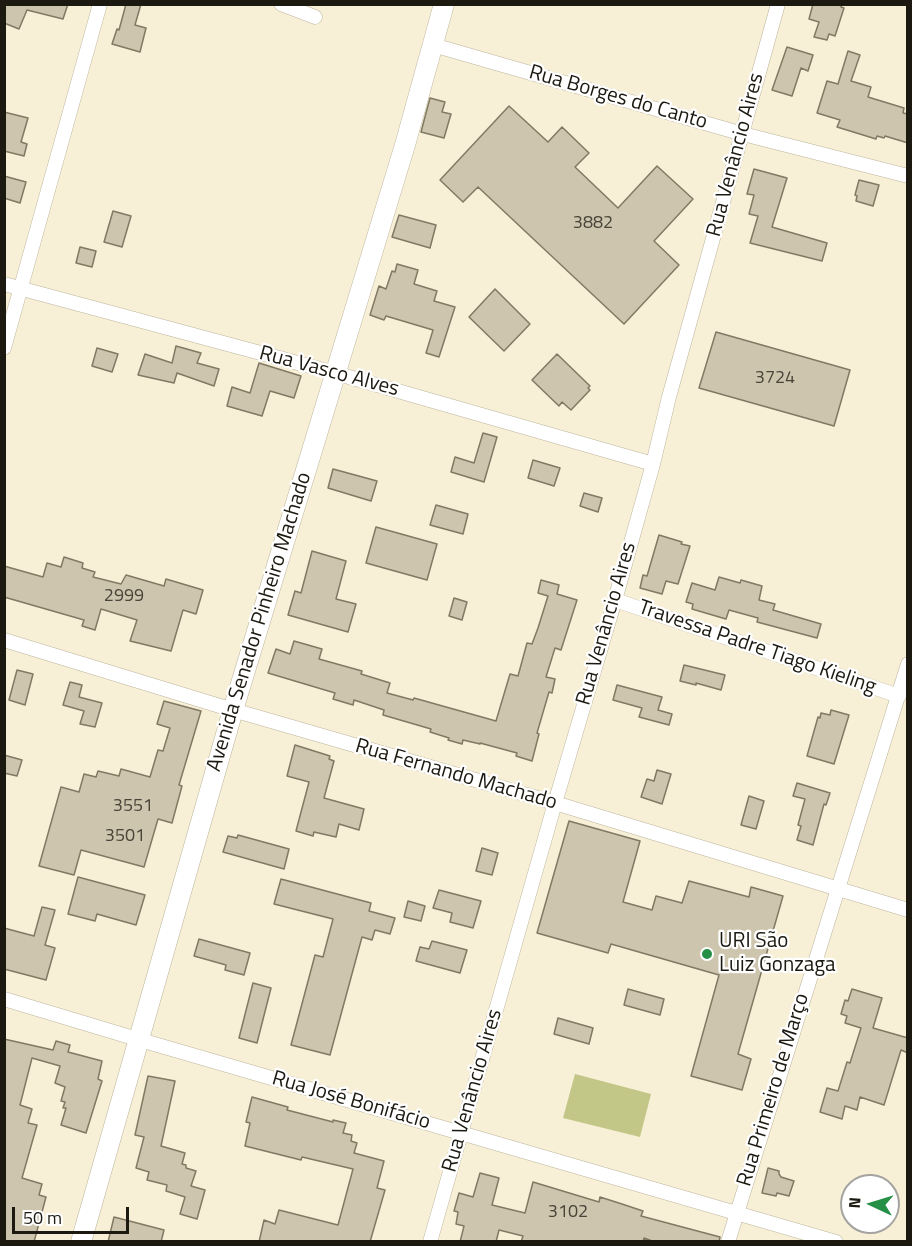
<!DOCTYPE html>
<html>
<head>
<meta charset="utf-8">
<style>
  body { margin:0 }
  #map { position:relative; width:912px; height:1246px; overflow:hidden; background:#f8efd7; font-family:"Titillium Web",sans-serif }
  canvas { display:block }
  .frame { position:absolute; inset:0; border:6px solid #1c1910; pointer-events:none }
  .north { position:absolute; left:840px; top:1174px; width:60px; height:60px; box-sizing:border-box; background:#fff; border:2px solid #a4a39f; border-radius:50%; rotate:274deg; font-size:16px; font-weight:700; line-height:24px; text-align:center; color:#1c1910 }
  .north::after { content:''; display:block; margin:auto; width:21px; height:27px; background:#258f46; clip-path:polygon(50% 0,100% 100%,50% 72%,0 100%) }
  .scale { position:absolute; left:12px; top:1207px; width:117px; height:27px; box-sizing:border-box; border:3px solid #1c1910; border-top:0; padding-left:8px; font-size:18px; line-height:21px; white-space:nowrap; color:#1c1910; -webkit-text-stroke:4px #fff; paint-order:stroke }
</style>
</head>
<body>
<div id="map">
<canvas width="912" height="1246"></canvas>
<div class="frame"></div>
<div class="north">N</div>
<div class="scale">50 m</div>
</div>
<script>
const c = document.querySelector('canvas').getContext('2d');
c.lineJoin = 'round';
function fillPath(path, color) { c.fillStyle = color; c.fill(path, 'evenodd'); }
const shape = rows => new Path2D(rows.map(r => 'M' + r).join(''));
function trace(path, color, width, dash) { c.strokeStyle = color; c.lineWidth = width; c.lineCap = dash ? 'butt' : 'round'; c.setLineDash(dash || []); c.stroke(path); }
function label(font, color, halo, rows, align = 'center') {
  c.font = font + ' "Titillium Web",sans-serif'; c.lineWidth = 4.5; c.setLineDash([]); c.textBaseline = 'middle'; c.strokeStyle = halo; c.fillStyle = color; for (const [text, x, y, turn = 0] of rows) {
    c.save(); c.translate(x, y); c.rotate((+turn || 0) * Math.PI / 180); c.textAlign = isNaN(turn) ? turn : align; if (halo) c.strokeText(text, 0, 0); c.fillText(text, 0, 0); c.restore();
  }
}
const green = shape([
  [575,1074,651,1094,640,1137,563,1118]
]);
const building = shape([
  [4,4,68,4,63,19,27,10,19,29,4,23,4,4],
  [126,4,141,4,135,25,146,28,140,52,112,44,117,29,119,30,126,4],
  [813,4,842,4,841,7,844,8,835,36,829,34,827,40,814,37,819,22,809,19,813,4],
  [787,47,813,55,808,71,801,68,792,96,772,90,787,47],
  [848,51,860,55,851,81,871,87,868,97,904,108,903,113,908,114,908,143,885,136,884,138,877,136,876,139,837,127,840,120,817,113,827,81,838,84,848,51],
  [430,98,445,102,442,112,451,114,444,138,421,132,430,98],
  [509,106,548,142,562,127,589,153,575,167,618,208,657,166,693,199,654,241,679,265,624,324,478,187,463,202,440,180,509,106],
  [4,112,28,118,21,142,27,144,24,156,4,151,4,112],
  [754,169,787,178,772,227,827,243,822,261,750,243,758,216,749,214,754,195,747,194,754,169],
  [4,176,26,182,20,203,4,198,4,176],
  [859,180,879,185,873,206,856,201,857,196,855,195,859,180],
  [113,211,131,216,122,247,104,242,113,211],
  [399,215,436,225,430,248,392,237,399,215],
  [80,247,96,251,92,267,76,263,80,247],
  [397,264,418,270,414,284,437,291,434,301,455,307,439,357,426,353,433,330,386,316,384,320,370,315,379,286,386,289,392,271,395,272,397,264],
  [495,289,530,324,504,351,469,317,495,289],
  [716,332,850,370,834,426,699,388,716,332],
  [176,346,201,353,197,363,219,369,214,386,177,373,174,383,138,375,145,354,172,363,176,346],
  [97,348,118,354,112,372,92,366,97,348],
  [557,354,590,386,588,388,590,390,571,410,562,402,559,406,532,380,557,354],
  [259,363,301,376,294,398,270,391,262,416,227,406,232,387,250,393,259,363],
  [483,433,497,437,484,482,451,472,455,457,474,463,483,433],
  [533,460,560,468,554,486,528,478,533,460],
  [333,469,377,481,371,501,328,488,333,469],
  [584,493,602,498,598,512,580,506,584,493],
  [436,505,468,514,463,534,430,525,436,505],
  [376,527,437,544,427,580,366,563,376,527],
  [659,535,682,542,681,544,690,546,678,584,666,581,662,594,640,588,643,575,647,576,659,535],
  [312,551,346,561,336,599,356,604,348,632,288,615,295,591,301,593,312,551],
  [64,557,83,563,82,568,95,572,93,577,121,584,126,575,164,586,166,579,203,590,196,614,183,610,171,651,130,641,137,620,101,609,95,630,82,626,84,620,4,597,4,566,43,577,47,563,61,567,64,557],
  [719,577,740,583,741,580,762,586,759,600,775,604,773,610,821,624,817,638,757,622,758,618,729,610,726,619,692,609,693,604,686,602,692,583,715,590,719,577],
  [541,580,559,585,557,594,577,600,561,650,555,648,546,677,555,679,552,693,549,692,537,733,539,734,532,761,516,756,517,753,480,743,480,744,463,740,462,744,448,740,449,738,430,732,431,729,383,715,384,710,354,700,353,705,333,699,335,693,268,673,276,649,290,654,294,641,322,649,319,659,362,671,361,674,390,683,387,693,413,700,414,698,496,721,510,674,518,676,527,643,532,644,538,628,548,596,538,593,541,580],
  [454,598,467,602,462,620,449,616,454,598],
  [684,665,725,675,721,690,696,683,696,685,680,681,684,665],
  [17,670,33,674,25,705,9,700,17,670],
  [70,682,82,685,79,697,102,703,95,727,80,724,84,711,63,705,70,682],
  [617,685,662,697,658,710,672,714,669,725,639,717,642,708,613,700,617,685],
  [164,701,201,711,179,785,182,786,172,823,158,819,144,867,81,850,74,875,39,866,61,787,79,792,84,774,96,777,98,771,119,776,121,769,150,777,158,750,163,751,170,728,157,724,164,701],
  [831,710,849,715,834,764,807,756,818,717,820,718,821,713,830,715,831,710],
  [295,745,330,756,329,759,334,761,324,798,364,809,359,830,339,824,336,837,314,832,313,836,296,831,309,782,287,776,295,745],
  [4,755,22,760,17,776,4,773,4,755],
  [657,770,671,774,662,804,641,797,647,779,654,781,657,770],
  [797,783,830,793,826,805,824,804,813,845,797,840,801,826,798,825,805,799,793,796,797,783],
  [749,796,764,801,756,829,741,825,749,796],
  [569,821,640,841,623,902,652,910,656,896,682,903,689,881,749,897,751,887,783,896,738,1054,751,1059,742,1090,691,1076,719,975,611,944,608,953,537,933,569,821],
  [238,835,289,849,284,869,223,852,228,836,237,838,238,835],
  [482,848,498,853,492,875,476,871,482,848],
  [78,877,145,895,136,925,97,914,95,921,68,914,78,877],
  [281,879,371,903,369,911,395,918,390,934,375,930,372,940,362,937,330,1055,291,1045,315,955,323,957,333,919,274,904,281,879],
  [439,890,481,901,473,928,450,922,452,913,433,908,439,890],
  [408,901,425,906,421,921,404,917,408,901],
  [42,907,55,910,45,945,55,948,46,980,4,969,4,928,34,936,42,907],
  [199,939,250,953,244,975,225,970,226,965,194,956,199,939],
  [432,941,467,950,460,973,416,961,420,947,429,949,432,941],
  [253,983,271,988,257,1043,239,1038,253,983],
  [628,989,664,999,660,1015,624,1005,628,989],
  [852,989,882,998,873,1028,908,1038,908,1053,901,1050,884,1105,860,1097,857,1110,845,1106,842,1119,820,1112,827,1088,838,1091,847,1062,850,1063,861,1028,845,1023,847,1016,841,1014,845,1000,848,1001,852,989],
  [558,1018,593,1028,589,1044,554,1034,558,1018],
  [4,1039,53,1050,56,1041,70,1045,68,1052,102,1061,98,1079,102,1081,86,1133,61,1125,66,1108,63,1108,65,1102,61,1101,65,1087,55,1083,60,1066,32,1058,20,1105,32,1109,28,1123,37,1125,22,1178,42,1184,39,1195,46,1197,34,1242,4,1242,4,1039],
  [148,1076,175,1081,161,1146,185,1153,182,1164,186,1165,186,1168,196,1171,191,1186,205,1190,197,1219,180,1214,185,1197,166,1191,167,1185,147,1180,149,1172,136,1168,144,1137,135,1135,148,1076],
  [252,1097,288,1107,287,1110,333,1122,333,1120,346,1123,343,1133,352,1135,351,1141,357,1143,354,1153,384,1161,377,1188,385,1190,370,1242,259,1242,264,1220,275,1224,279,1210,338,1225,353,1169,302,1157,301,1160,245,1146,250,1123,246,1122,252,1097],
  [768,1168,779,1171,779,1174,781,1177,794,1181,789,1196,777,1193,776,1196,762,1193,768,1168],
  [480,1173,499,1178,492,1205,525,1213,533,1182,599,1202,600,1197,622,1204,643,1211,641,1216,720,1237,719,1242,655,1242,644,1238,643,1242,521,1242,523,1236,499,1230,496,1242,460,1242,464,1226,456,1224,458,1212,454,1211,459,1193,473,1197,480,1173],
  [114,1217,164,1230,161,1242,108,1242,114,1217]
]);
const minor = shape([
  [281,4,315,17],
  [433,45,743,134,908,176],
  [4,284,335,373,653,464],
  [4,348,100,4],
  [615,600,899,696],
  [4,640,233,710,555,803,908,910],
  [4,999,137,1039,836,1242],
  [430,1242,555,803,615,600,653,464,669,397,778,4],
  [728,1242,908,664]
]);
const secondary = shape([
  [81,1242,233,710,405,145,444,4]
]);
const markers = [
  [707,954,6,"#258f46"]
];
const numberNames = [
  ["3882",593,224],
  ["3724",775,379],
  ["2999",124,597],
  ["3551",133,807],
  ["3501",125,837],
  ["3102",568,1213]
];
const streetNames = [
  ["Rua Borges do Canto",618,98,16],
  ["Rua Venâncio Aires",736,155,-75],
  ["Rua Vasco Alves",329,372,15],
  ["Avenida Senador Pinheiro Machado",260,622,-73],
  ["Rua Venâncio Aires",607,624,-74],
  ["Travessa Padre Tiago Kieling",757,648,19],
  ["Rua Fernando Machado",456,775,16],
  ["Rua Primeiro de Março",774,1090,-73],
  ["Rua Venâncio Aires",473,1091,-74],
  ["Rua José Bonifácio",351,1101,16]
];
const poiNames = [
  ["URI São",719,942],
  ["Luiz Gonzaga",719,966]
];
fillPath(green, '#c2c687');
fillPath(building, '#cec5ae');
trace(building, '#817963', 1.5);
trace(minor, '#beb59e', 15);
trace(secondary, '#beb59e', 21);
trace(minor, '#fff', 14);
trace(secondary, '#fff', 20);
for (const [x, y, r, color] of markers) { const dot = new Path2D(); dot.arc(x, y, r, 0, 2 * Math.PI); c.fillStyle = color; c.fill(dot); trace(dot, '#fff', 2); }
label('18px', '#484438', null, numberNames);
label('21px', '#1c1910', '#fff', streetNames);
label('21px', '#1c1910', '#fff', poiNames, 'left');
</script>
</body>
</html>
